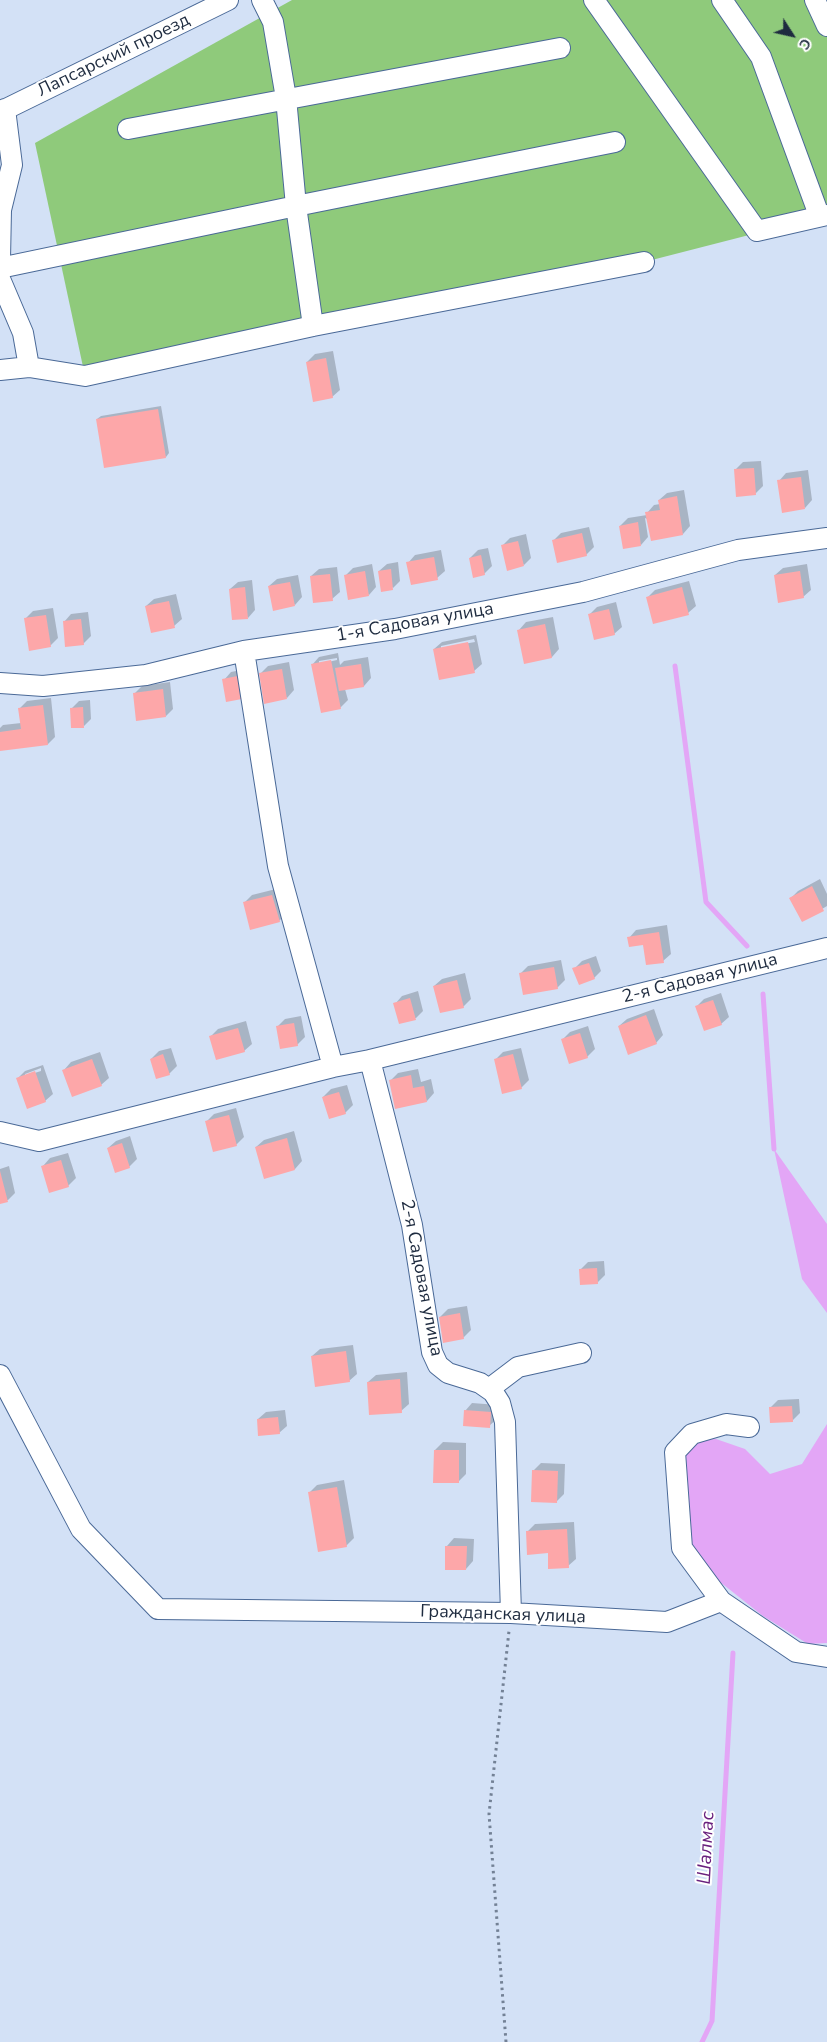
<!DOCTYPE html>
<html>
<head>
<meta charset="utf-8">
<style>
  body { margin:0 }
  #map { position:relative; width:827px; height:2042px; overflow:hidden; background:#d3e1f6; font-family:"Nunito Sans",sans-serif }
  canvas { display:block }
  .north { position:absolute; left:767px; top:10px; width:50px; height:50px; -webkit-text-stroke:4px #fff; paint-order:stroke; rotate:125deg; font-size:14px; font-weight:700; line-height:20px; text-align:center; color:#1e2b3f }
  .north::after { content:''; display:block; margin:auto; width:18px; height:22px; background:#1e2b3f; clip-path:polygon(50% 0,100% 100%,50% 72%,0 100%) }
</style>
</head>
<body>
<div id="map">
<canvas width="827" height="2042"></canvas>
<div class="north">С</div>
</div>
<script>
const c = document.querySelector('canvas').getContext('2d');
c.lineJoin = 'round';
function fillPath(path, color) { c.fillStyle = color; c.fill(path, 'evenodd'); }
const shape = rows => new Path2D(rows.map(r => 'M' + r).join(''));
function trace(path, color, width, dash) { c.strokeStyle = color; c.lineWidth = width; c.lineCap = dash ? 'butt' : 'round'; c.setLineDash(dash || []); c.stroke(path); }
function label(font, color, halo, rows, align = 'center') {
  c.font = font + ' "Nunito Sans",sans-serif'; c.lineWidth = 4; c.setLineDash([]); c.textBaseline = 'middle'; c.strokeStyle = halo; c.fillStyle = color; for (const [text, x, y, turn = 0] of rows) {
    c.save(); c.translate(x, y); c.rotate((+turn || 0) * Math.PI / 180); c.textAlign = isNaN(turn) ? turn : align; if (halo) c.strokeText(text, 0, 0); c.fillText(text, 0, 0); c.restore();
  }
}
const green = shape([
  [292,0,827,0,827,215,644,262,85,376,35,143]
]);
const water = shape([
  [774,1149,827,1224,827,1313,802,1279],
  [827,1424,827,1643,808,1644,763,1616,710,1574,688,1538,686,1454,698,1440,716,1439,745,1449,770,1474,802,1464]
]);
const shadow = shape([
  [333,351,340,390,332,397,307,362,315,354],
  [161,406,169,453,166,457,97,419,101,416],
  [761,461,763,486,755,494,735,470,743,462],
  [808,470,812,500,805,508,779,481,786,473],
  [684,490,690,526,683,534,645,518,648,537,641,545,620,526,628,518,647,515,647,513,654,505,660,504,659,500,667,493],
  [589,527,594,547,586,555,553,541,561,533],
  [526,534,531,558,524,565,502,546,510,538],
  [488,548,492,566,484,574,470,558,478,550],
  [441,550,445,571,437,578,408,563,415,555],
  [398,562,400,581,393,588,379,571,387,564],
  [372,564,376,587,369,595,346,575,353,568],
  [807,564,811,590,803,597,775,575,783,568],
  [337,567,340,592,332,599,311,576,319,569],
  [298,575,302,597,295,605,269,586,277,579],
  [252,580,255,610,248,618,230,589,238,582],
  [689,581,696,606,688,613,647,598,655,590],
  [176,594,182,619,174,626,146,606,154,599],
  [616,602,622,627,614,634,589,615,597,607],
  [53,608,58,638,50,646,25,619,33,611],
  [88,612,91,636,83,644,64,622,71,614],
  [553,617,559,649,552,657,525,662,519,630,526,622],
  [476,635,482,664,474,671,434,649,442,642],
  [474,639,475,642,441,648,441,646],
  [338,653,340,665,344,661,368,657,371,678,364,686,345,689,348,700,340,708,312,665,319,657],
  [337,658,337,660,319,664,319,661],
  [289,662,294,690,287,698,260,674,268,666],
  [246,669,249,690,224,680,231,672],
  [170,682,173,709,166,716,134,694,142,686],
  [51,698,55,737,48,744,0,750,0,728,3,725,21,723,20,708,27,701],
  [90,700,91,719,84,726,72,708,79,701],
  [820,879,827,894,827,906,802,921,791,898,798,891],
  [280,888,286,914,279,921,244,903,252,895],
  [667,925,671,954,663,961,644,944,629,938,636,930],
  [596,956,601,971,594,978,574,969,582,961],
  [561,960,565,980,557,988,520,974,528,966],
  [465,973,471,999,463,1007,434,986,442,979],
  [418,991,423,1011,416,1018,400,1023,395,1004,402,996],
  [721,993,729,1017,721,1024,697,1006,704,999],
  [654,1009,663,1035,656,1043,619,1026,627,1019],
  [301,1016,305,1037,297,1045,277,1027,285,1019],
  [246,1021,252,1044,244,1051,211,1036,218,1029],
  [588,1026,595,1049,587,1057,562,1040,570,1032],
  [171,1048,177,1066,169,1074,151,1059,159,1051],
  [521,1048,529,1080,521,1088,495,1060,503,1052],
  [100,1052,109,1078,101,1085,64,1070,71,1062],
  [43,1065,53,1094,45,1101,18,1078,25,1071],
  [41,1068,41,1071,25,1076,25,1074],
  [418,1069,421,1082,431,1079,434,1093,427,1101,391,1080,398,1073],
  [347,1085,353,1105,345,1113,323,1097,331,1089],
  [236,1108,244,1137,236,1145,206,1122,214,1114],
  [294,1131,302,1161,295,1169,264,1177,256,1147,264,1140],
  [130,1136,137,1159,129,1167,108,1148,116,1141],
  [68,1153,76,1178,68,1186,43,1166,50,1158],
  [9,1166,15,1193,8,1200,0,1202,0,1169],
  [604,1261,605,1275,597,1283,580,1270,588,1262],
  [467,1306,471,1330,463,1338,440,1317,448,1309],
  [353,1345,357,1374,349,1381,312,1356,320,1349],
  [407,1372,409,1404,401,1411,368,1382,376,1375],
  [799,1399,800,1413,792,1421,770,1408,778,1400],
  [472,1403,498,1405,497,1419,489,1426,465,1411],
  [285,1410,287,1426,279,1433,258,1419,266,1412],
  [443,1442,466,1443,466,1474,459,1481,435,1450],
  [541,1463,565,1464,564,1494,557,1501,533,1471],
  [344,1480,354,1538,346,1546,309,1493,317,1485],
  [574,1522,576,1559,568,1566,549,1552,528,1531,535,1524],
  [454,1538,474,1539,473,1561,466,1569,447,1546]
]);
const stream = shape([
  [675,666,706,902,747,946],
  [763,994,774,1149],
  [702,2042,712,2021,733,1653]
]);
const building = shape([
  [326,358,333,398,313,402,306,362],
  [158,409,166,458,104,468,96,419],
  [754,468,756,495,736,497,734,469],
  [801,477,805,509,782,513,777,480],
  [677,496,683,535,651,541,645,512,660,510,658,500],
  [638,522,641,546,623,549,619,526],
  [582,533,587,556,557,563,552,540],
  [518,541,524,566,507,571,501,545],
  [481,555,485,575,473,578,469,558],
  [434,557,438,580,411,585,406,562],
  [391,569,393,590,381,592,378,571],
  [365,571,369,596,348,600,344,575],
  [800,571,804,598,778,603,774,575],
  [330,574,333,601,313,603,310,576],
  [290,582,295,606,273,611,268,586],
  [245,587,248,619,232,620,229,589],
  [682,587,689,615,653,624,646,597],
  [169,601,175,628,151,633,145,606],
  [609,609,615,635,594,640,588,614],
  [46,615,51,647,29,651,24,618],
  [81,619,84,645,65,647,63,621],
  [545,624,552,658,524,664,517,630],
  [468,642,475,673,439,680,433,649],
  [331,660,341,709,321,713,311,664],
  [361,664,364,687,339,691,335,668],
  [282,669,287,699,264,704,259,673],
  [238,676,242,699,226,702,222,679],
  [163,689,166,717,136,721,133,693],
  [43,705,48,745,0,751,0,732,21,729,18,708],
  [83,707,84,728,71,728,70,708],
  [812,886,824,911,802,922,789,898],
  [272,895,280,922,250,930,243,902],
  [659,932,664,963,646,965,643,945,629,947,627,937],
  [589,963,595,979,579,985,572,968],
  [554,967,558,989,523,995,519,973],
  [457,980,464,1008,440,1013,433,986],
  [410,998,416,1020,399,1024,393,1003],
  [713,1000,722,1025,704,1031,695,1006],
  [646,1015,657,1044,628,1055,618,1026],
  [294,1023,298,1046,280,1049,276,1026],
  [238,1028,245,1052,216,1060,209,1036],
  [580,1033,588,1058,569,1064,561,1039],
  [163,1054,170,1075,156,1079,150,1059],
  [513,1054,522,1089,502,1094,494,1059],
  [92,1059,102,1086,72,1097,62,1070],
  [35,1071,46,1102,27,1109,16,1078],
  [411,1075,413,1088,424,1086,427,1102,395,1109,389,1080],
  [339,1092,346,1114,329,1119,322,1097],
  [229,1115,237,1146,213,1152,205,1121],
  [287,1138,295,1170,264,1179,255,1147],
  [122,1143,130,1168,115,1173,107,1148],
  [61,1160,69,1187,49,1193,41,1166],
  [0,1171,8,1202,0,1204],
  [597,1268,598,1284,580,1285,579,1269],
  [460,1313,464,1339,443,1343,439,1317],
  [346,1351,350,1382,315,1387,311,1356],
  [400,1379,402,1413,369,1415,367,1382],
  [792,1406,793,1422,770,1423,769,1407],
  [464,1410,491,1412,490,1428,463,1426],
  [278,1417,280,1434,258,1436,257,1419],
  [434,1450,459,1450,459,1483,433,1483],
  [532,1470,558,1471,557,1503,531,1502],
  [337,1487,347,1547,318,1552,308,1492],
  [567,1529,569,1568,548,1569,548,1553,527,1555,526,1531],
  [445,1546,467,1546,466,1570,445,1570]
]);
const path = shape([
  [506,2042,489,1814,509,1631]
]);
const minor = shape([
  [262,0,273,22,286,98,296,206,313,326],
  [594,0,757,231,827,215],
  [722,0,761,57,819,215],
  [815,0,827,26],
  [0,112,228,0],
  [128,129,560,48],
  [0,259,1,210,12,165,5,109],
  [0,268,296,206,615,142],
  [0,279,23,333,29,367],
  [0,370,29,367,85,376,313,326,644,262],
  [244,651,278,866,333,1067],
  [0,683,43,686,146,675,244,651,395,629,583,592,738,550,827,538],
  [370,1060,412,1225,432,1352,438,1365,448,1373,480,1383,493,1392,500,1403,505,1422,511,1613],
  [0,1132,39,1141,333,1067,370,1060,827,948],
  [0,1375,81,1529,158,1609,511,1613,667,1622,721,1601,796,1652,827,1657],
  [489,1389,518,1367,581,1353],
  [721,1601,682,1548,675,1452,692,1434,726,1424,749,1427]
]);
const streetNames = [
  ["Лапсарский проезд",114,56,-26],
  ["1-я Садовая улица",415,623,-10],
  ["2-я Садовая улица",700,979,-14],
  ["2-я Садовая улица",421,1278,79],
  ["Гражданская улица",503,1615,2]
];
const waterNames = [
  ["Шалмас",707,1848,-87]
];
fillPath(green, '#8fca7b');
fillPath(water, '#e3a6f6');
fillPath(shadow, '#0003');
trace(stream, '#e3a6f6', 5);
fillPath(building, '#fda7a9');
trace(minor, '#4a6997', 22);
trace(path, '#738195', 3, [2.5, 4]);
trace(minor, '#fff', 20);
label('18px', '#1e2b3f', '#fff', streetNames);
label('italic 19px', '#6a217e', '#fff', waterNames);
</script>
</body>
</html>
